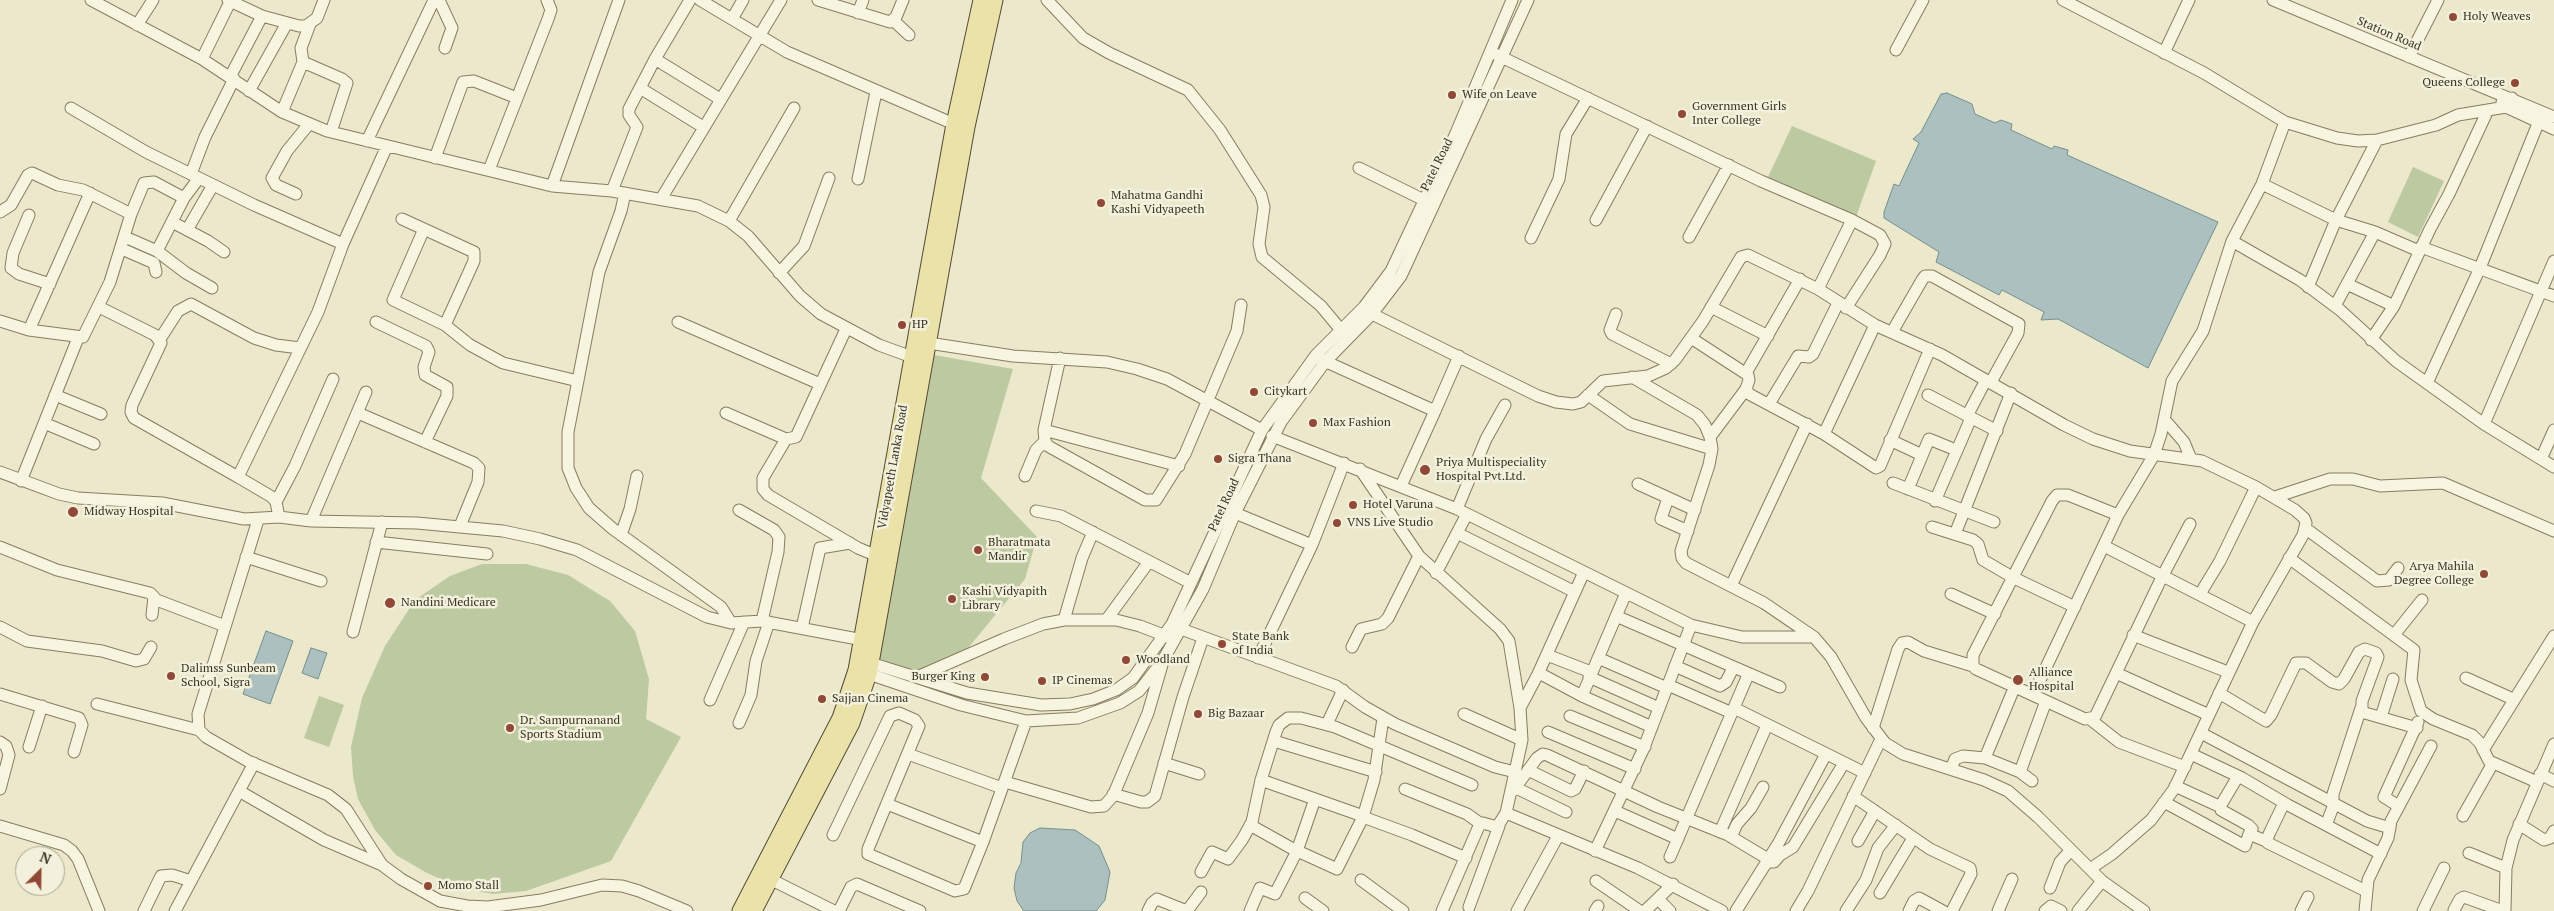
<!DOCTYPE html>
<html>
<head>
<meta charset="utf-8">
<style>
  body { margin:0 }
  #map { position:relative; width:2554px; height:911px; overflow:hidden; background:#ebe8cc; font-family:"PT Serif",serif }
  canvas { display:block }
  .north { position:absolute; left:15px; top:846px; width:50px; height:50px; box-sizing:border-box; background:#f3f1db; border:1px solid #a9a591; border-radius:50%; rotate:23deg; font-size:14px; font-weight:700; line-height:20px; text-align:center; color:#393223 }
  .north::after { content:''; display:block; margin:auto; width:18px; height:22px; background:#914837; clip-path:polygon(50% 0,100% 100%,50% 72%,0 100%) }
</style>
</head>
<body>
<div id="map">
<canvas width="2554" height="911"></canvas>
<div class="north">N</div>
</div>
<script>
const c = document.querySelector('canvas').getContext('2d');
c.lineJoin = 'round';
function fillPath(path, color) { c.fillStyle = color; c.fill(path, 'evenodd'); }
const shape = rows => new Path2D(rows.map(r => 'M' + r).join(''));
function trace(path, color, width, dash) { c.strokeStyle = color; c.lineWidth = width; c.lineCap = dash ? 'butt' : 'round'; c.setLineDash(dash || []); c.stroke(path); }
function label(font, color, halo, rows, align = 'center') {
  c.font = font + ' "PT Serif",serif'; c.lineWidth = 5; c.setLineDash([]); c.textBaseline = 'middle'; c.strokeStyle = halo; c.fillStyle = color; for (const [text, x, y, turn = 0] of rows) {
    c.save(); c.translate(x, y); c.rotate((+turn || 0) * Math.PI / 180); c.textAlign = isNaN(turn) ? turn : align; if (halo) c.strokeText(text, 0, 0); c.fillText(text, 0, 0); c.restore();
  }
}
const green = shape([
  [1792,126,1876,161,1856,217,1768,177],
  [2413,167,2444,181,2418,237,2388,222],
  [934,355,1013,369,981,478,1037,537,1025,579,940,682,870,655],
  [482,564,526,564,568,575,610,601,635,631,649,679,646,719,681,737,611,861,526,891,493,894,461,888,427,873,396,855,375,830,358,799,353,776,351,747,362,698,385,646,415,600,450,576],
  [319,696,344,705,329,747,304,738]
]);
const water = shape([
  [1947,93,1972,104,1975,114,1995,123,2001,120,2012,124,2011,130,2052,149,2054,146,2068,150,2067,155,2218,222,2148,368,2058,319,2041,320,2044,312,2002,290,1999,295,1936,262,1939,252,1884,218,1884,212,1894,184,1899,186,1919,143,1913,139,1921,132,1941,94,1947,93],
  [266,631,293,641,270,704,243,694,266,631],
  [311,648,327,653,318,679,302,673,311,648],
  [1040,828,1075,830,1099,846,1110,872,1105,900,1096,911,1024,911,1017,901,1014,888,1016,873,1021,863,1023,842,1030,833,1040,828]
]);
const minor = shape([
  [91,0,202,59,282,112,327,131,552,186,612,191,698,206,729,221,748,236,800,296,821,314,879,345,912,357],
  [228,0,262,16,299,26,306,26,317,18,324,0],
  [439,0,452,28,445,48],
  [700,0,787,52,954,124],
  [818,0,890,22,896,17,903,0],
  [1047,0,1083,38,1109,53,1188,90,1220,130,1261,195,1264,207,1259,244,1262,257,1321,306,1345,335],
  [2063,0,2204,73,2285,122,2337,138,2358,141,2377,140,2436,125,2458,115,2506,107,2512,98],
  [2273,0,2554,117],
  [858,13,863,0],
  [732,19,743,0],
  [893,20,909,35],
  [137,25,153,0],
  [1896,50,1923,0],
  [2164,53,2189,0],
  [1495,54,1761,181,1852,220,1880,235,1885,244,1880,255,1846,308],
  [2409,57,2438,0],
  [202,59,231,0],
  [655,59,720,99],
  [303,62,342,79,347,83,331,132],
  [230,77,262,16],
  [640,88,703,127],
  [249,91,287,23],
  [2502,102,2506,107,2554,129],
  [71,108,146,152,254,205,343,244],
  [282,112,303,62,301,48,310,24],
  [367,141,434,0],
  [435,158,463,82,474,81,517,98],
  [1359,168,1424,200],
  [489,170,548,19,551,10,547,0],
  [191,174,205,137,234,79],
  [858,179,876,92],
  [2262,184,2336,220,2375,232,2419,251],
  [552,186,619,0],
  [612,191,637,127,629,115,629,109,655,59,690,0],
  [90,193,29,330,83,337,110,282,131,214,144,183,154,182,184,198],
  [625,193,621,211,599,272,568,432,568,468,576,488,589,508,613,529,721,607,731,623],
  [296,194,276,185,272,178,287,151,309,124],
  [661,199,781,0],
  [0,212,11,205,28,175,32,173,58,185,83,190,131,214],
  [29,215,13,253,11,268,19,274,50,284],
  [402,219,474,252,474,261,445,325],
  [1596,220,1647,126],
  [729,221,794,108],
  [172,222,208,241,224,252],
  [424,229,393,300,445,325,470,345,503,363,578,381],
  [187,230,213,185],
  [125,237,157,251,186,273,212,288],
  [1689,237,1729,165],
  [1531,238,1559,179,1566,134,1588,98],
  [2232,241,2300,280,2340,310,2396,361,2484,424,2554,467],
  [2421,247,2554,296],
  [122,249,154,263,156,272],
  [157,251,184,198,199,178],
  [779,273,804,246,829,178],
  [2347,284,2394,306],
  [2308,287,2336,220,2377,140],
  [1818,289,1852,220],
  [2335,306,2375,232],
  [99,307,155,335,161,343,132,405,131,412,134,418,238,477],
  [1364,307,1372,314,1538,396,1556,402,1573,404,1581,402,1603,381,1648,376,1666,368,1675,360,1703,321,1741,257,1748,255,1818,289,1875,325,1942,355,2064,425,2093,439,2130,451,2202,461,2256,487,2295,510,2304,518,2306,523,2303,535,2253,622,2174,789,2151,820,2112,854,2090,869],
  [1711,307,1768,336],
  [1616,314,1610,330,1612,334,1671,364],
  [0,321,29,330],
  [376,322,426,346,429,352,424,367,425,375,447,387,447,396,425,442],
  [678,322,820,384],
  [1892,332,1922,280,1925,276,1932,276,2019,324,2018,333,1991,382],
  [1691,338,1748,375,1749,380,1746,389,1749,394,1824,434,1876,468,1880,466,1930,349],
  [160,339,178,311,191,304,254,338,276,345,300,348],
  [2371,340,2394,306,2430,229,2449,194,2488,110],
  [922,342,1013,356,1107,362,1137,369,1167,379,1262,430],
  [1060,358,1044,430,1045,441,1048,446,1145,500,1156,500,1185,454,1237,331,1241,305],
  [1320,359,1435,411,1401,486],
  [1746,373,1800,279],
  [1632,377,1697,415,1705,425,1710,437,1712,449,1709,465,1681,551,1682,558,1686,563,1764,603,1814,637,1831,657,1866,718,1885,743,1903,754,1984,780,2008,791,2038,817,2102,881,2144,911],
  [2427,383,2480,268,2539,121],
  [55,395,101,414],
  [1588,395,1630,424,1712,449],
  [1928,395,1997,431],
  [1769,404,1798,356,1809,357,1813,354,1838,303],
  [1435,411,1459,356],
  [358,413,474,463,479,468,478,482,460,526],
  [726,413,786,439,796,437,846,329],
  [1967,416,1986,380],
  [2164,419,2184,442,2191,459],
  [44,423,94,444],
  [2484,424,2554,261],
  [1044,430,1179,466],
  [1824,434,1875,325],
  [1272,436,1457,509,1691,625,1742,637,1814,637],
  [1710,437,1746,389],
  [786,439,763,478,763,489,768,495,858,548,877,556],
  [1890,440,1922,455],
  [2541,459,2554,430],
  [1360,469,1419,556,1500,629,1509,641,1520,708,1522,740,1515,772],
  [0,472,59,494,78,498,162,503,244,519,279,517,311,521,417,523,503,531,540,539,577,550,707,617,731,623,762,621,863,640],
  [1025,476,1036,450,1045,441],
  [21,481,78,338],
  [1893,483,1994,522],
  [1638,484,1695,510],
  [1908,489,1929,439,1956,450],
  [2275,497,2330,479,2353,479,2380,486,2443,483,2554,531],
  [1668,498,1661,519,1688,531],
  [1935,501,1971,418],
  [276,502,295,466,333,379],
  [1457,509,1486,439,1505,405],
  [739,510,774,530,779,537,778,552,762,621],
  [1036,511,1061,516,1191,583],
  [1235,513,1312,545],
  [2118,515,2068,495,2057,495,2052,501,1973,655,1973,666,1976,669,2085,719,2095,717,2162,577,2190,524],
  [279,517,276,502,272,497,238,477,318,312,343,244,387,146],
  [258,520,198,714,199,730,206,737,248,761,328,795,346,809,382,865,401,879,440,901,467,906,488,907,541,900,602,885,622,886,639,891,687,911],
  [311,521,366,392],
  [1932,527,1973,540,1978,544,1983,560,2014,578,2075,607],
  [2305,528,2377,581,2389,580,2398,568],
  [1457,533,1575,592],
  [1955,534,2011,393],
  [621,535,630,509,637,476],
  [376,542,487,554],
  [2104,546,2253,622],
  [0,547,57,570,150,593,154,597,152,615],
  [246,557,321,581],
  [2289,558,2414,650,2411,680,2421,711,2433,719,2472,735,2480,743,2489,761,2537,782],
  [1436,573,1467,514],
  [1731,586,1807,424],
  [1951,594,1995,614],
  [2200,594,2220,561,2256,487],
  [154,599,225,626],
  [1616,616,1780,687],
  [1107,619,1148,563],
  [1064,620,1082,558,1093,532],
  [0,627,27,641,102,651,136,661,144,659,151,647],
  [802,628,820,548,850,543],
  [1181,629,1336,686,1365,707,1395,724,1495,767,1515,772,1506,813,1638,868,1722,911],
  [353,632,382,522],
  [2133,635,2228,672],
  [2394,635,2422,600],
  [1352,647,1361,629,1382,624,1388,618,1419,556],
  [1547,655,1591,672],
  [1258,658,1312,545,1344,463],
  [1598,658,1667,688],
  [864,661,967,693,1041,705,1070,704,1093,699,1116,690,1133,678,1172,624,1262,430,1316,355,1364,307,1391,271,1456,133,1512,0],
  [1675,666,1720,686,1726,682,1733,668],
  [863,672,961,705,1026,721,1078,718,1120,703,1139,691,1162,662,1203,589,1235,513,1281,422,1325,362,1372,314,1401,276,1528,0],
  [1539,673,1582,696,1652,727],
  [2116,673,2209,715],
  [917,677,1004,639,1043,624,1064,620,1116,620,1140,626,1171,638],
  [1589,677,1659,708],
  [2466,678,2513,699],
  [1668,685,1732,713],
  [2219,693,2266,721,2271,715,2296,663,2306,663,2332,682,2339,684,2344,679,2359,652,2365,649,2376,653,2378,657,2362,701,2362,710,2365,713,2417,728],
  [0,694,79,718,82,725,74,752],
  [2033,695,2118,515,2154,455,2161,434,2172,381,2203,331,2232,241,2262,184,2285,122],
  [1582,696,1626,593],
  [710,700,744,622],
  [97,704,199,730],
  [1520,708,1538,674,1584,572],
  [1734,708,1865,773],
  [1464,714,1522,740],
  [1570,716,1645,747],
  [2381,717,2393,679],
  [2091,720,2119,742,2185,767],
  [739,723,751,695,756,661,769,622],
  [1327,724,1343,690],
  [1873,728,1898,649,1902,643,1908,642,1924,651,1973,666],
  [1548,732,1635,769],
  [2201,733,2367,821,2390,828],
  [1274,741,1376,772],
  [0,742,6,746,9,755,0,789],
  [29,747,42,706],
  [2483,750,2554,636],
  [908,754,1002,788],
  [2191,754,2242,778],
  [1985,758,2015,686],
  [1164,763,1199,774],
  [1951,769,1955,759,1963,756,1985,758,2020,772,2032,781],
  [1528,770,1571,791,1575,789,1584,771],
  [2020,772,2046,701],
  [2540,774,2554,781],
  [1261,780,1363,816],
  [1005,782,1091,807,1104,806,1113,796,1148,713,1162,665],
  [2175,786,2221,807],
  [1516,788,1566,812],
  [1405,789,1467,814,1481,824],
  [239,791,324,840,382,865],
  [1513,791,1537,758,1543,754,1547,755,1658,807,1728,835,1768,859],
  [1113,794,1141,802,1147,802,1155,796,1183,697,1203,638],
  [1853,796,1930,849,1970,868,1971,874,1952,911],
  [2164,802,2245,846,2249,834],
  [2284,803,2270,832,2266,841,2268,843,2366,891],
  [887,804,983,842],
  [2397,805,2384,797,2418,722],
  [1615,811,1678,839],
  [2463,816,2493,763],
  [1363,817,1412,835,1466,858],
  [2519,824,2544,840,2550,838,2554,831],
  [1250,825,1293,849,1337,869,1363,817,1374,780,1383,718],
  [2326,825,2333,807,2333,794,2361,708],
  [0,826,64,845,72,851,78,859,99,911],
  [1720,832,1767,725],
  [833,835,890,716,899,713,915,720,919,726,868,849,868,854,955,891,964,889,983,842,1026,721],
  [1731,837,1737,824,1751,808,1763,787],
  [1858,841,1875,811],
  [2266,841,2249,834,2252,829,2248,825,2221,810,2221,805,2237,778,2242,778,2288,805,2381,854],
  [1595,851,1643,750,1691,625],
  [2469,853,2506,868],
  [1670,857,1748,675],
  [1767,862,1774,862,1780,855,1793,847,1844,763],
  [1201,872,1212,852,1228,859,1242,840,1252,822,1261,780,1276,732,1279,725,1288,718,1301,718,1335,727,1472,785],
  [764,876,834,911],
  [1361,880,1403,911],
  [1596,881,1640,911],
  [2050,888,2060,862,2071,850],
  [1880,893,1913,838],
  [1305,898,1323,911],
  [1658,899,1670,911],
  [1469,907,1499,826],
  [2454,910,2460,899,2464,897,2503,911],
  [144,911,161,876,172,875,191,881],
  [175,911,254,763],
  [839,911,851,887,857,884,920,911],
  [1148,911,1152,903,1157,899,1187,911],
  [1187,911,1201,892],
  [1250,911,1260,888,1275,894,1297,851,1315,799],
  [1442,911,1479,826,1483,823,1497,827,1506,813],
  [1517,911,1558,836],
  [1595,911,1598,906],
  [1645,911,1673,884],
  [1736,911,1778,844,1826,754],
  [1796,911,1808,891,1881,739],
  [1846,911,1866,880,1878,848,1896,825],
  [1909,911,1914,901,1919,898,1943,911],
  [1998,911,2012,879],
  [2045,911,2051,906,2061,911],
  [2078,911,2102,881],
  [2301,911,2308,897],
  [2365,911,2368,880,2388,838,2391,821,2431,746],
  [2423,911,2444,868],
  [2505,911,2506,868,2513,840,2554,744]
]);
const major = shape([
  [740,911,840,718,856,670,954,124,981,0],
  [754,911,852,723,869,674,967,127,995,0]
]);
const markers = [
  [2453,17,5,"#914837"],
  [2515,83,5,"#914837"],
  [1452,95,5,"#914837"],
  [1682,114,5,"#914837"],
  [1101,203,5,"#914837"],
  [902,325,5,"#914837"],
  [1254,392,5,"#914837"],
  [1313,423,5,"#914837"],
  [1218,459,5,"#914837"],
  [1425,470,6,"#914837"],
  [1353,505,5,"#914837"],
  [73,512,6,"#914837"],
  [1337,523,5,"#914837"],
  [978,550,5,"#914837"],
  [2484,574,5,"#914837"],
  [952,599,5,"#914837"],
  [390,603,6,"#914837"],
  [1222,644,5,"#914837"],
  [1126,660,5,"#914837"],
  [171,676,5,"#914837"],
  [985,677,5,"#914837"],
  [2018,680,6,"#914837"],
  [1042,681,5,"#914837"],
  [822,699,5,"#914837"],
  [1198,714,5,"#914837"],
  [510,728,5,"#914837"],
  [428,886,5,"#914837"]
];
const poiNames = [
  ["Holy Weaves",2463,17],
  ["Queens College",2505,83,"right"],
  ["Wife on Leave",1462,95],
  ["Government Girls",1692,107],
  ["Inter College",1692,121],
  ["Mahatma Gandhi",1111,196],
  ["Kashi Vidyapeeth",1111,210],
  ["HP",912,325],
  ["Citykart",1264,392],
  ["Max Fashion",1323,423],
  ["Sigra Thana",1228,459],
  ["Priya Multispeciality",1436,463],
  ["Hospital Pvt.Ltd.",1436,477],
  ["Hotel Varuna",1363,505],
  ["Midway Hospital",84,512],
  ["VNS Live Studio",1347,523],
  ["Bharatmata",988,543],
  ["Mandir",988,557],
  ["Arya Mahila",2474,567,"right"],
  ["Degree College",2474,581,"right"],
  ["Kashi Vidyapith",962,592],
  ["Library",962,606],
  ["Nandini Medicare",401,603],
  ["State Bank",1232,637],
  ["of India",1232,651],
  ["Woodland",1136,660],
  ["Dalimss Sunbeam",181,669],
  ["School, Sigra",181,683],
  ["Alliance",2029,673],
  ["Hospital",2029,687],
  ["Burger King",975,677,"right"],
  ["IP Cinemas",1052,681],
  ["Sajjan Cinema",832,699],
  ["Big Bazaar",1208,714],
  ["Dr. Sampurnanand",520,721],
  ["Sports Stadium",520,735],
  ["Momo Stall",438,886]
];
const streetNames = [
  ["Station Road",2389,34,23],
  ["Patel Road",1437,165,-64],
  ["Vidyapeeth Lanka Road",893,467,-80],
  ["Patel Road",1224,505,-65]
];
fillPath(green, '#bcc9a1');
fillPath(water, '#acc1bf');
trace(water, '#738f8d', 1);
trace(minor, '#877d61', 13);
trace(major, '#564b35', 17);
trace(minor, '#f7f4df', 11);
trace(major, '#eae2a9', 15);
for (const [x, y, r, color] of markers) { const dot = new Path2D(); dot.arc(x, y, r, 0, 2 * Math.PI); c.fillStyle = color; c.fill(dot); trace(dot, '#f3f1db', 2); }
label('12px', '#393223', '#f3f1db', poiNames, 'left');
label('12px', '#393223', '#f3f1db', streetNames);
</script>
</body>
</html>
